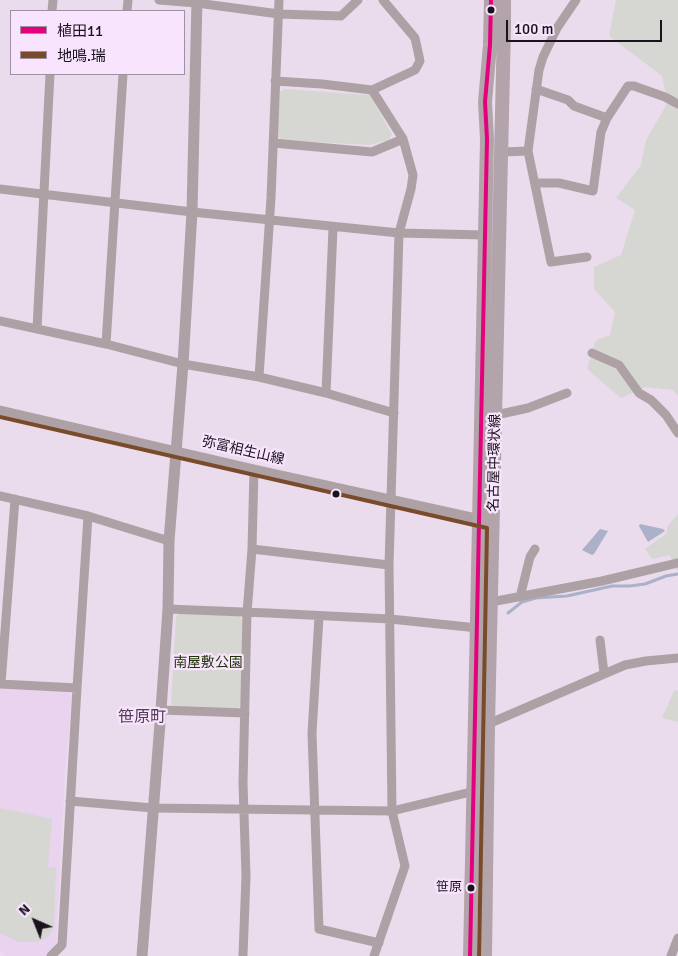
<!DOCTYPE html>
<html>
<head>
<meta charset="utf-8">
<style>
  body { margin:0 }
  #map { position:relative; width:678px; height:956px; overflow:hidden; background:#eadced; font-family:Signika,"Noto Sans JP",sans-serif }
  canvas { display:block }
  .legend { position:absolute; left:10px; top:10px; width:175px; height:65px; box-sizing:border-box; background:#f8e4fd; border:1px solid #9f90a3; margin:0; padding:6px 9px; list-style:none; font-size:15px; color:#1a121c }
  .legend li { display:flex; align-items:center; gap:10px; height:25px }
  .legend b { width:25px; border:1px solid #9f90a3 }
  .north { position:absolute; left:10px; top:896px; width:50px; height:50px; -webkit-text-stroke:4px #f8e4fd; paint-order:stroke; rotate:316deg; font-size:14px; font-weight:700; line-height:20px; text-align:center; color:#1a121c }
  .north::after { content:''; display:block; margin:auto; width:18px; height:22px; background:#1a121c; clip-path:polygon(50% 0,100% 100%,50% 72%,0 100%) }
  .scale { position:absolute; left:506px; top:20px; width:156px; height:22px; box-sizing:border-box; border:2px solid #1a121c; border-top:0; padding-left:6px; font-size:15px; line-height:18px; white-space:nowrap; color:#1a121c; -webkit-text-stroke:4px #f8e4fd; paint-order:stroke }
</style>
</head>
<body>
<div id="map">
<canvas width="678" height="956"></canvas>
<ul class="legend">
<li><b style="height:6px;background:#e5007d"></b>植田11</li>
<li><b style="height:6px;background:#7a4b2a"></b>地鳴.瑞</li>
</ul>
<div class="north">N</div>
<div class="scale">100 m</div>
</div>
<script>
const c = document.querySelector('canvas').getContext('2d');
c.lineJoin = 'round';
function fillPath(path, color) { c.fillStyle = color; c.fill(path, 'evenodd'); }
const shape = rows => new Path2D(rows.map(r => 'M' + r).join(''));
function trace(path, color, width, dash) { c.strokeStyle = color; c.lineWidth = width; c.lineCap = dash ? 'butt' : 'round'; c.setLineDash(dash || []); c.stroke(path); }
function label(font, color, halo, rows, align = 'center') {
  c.font = font + ' Signika,"Noto Sans JP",sans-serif'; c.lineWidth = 4.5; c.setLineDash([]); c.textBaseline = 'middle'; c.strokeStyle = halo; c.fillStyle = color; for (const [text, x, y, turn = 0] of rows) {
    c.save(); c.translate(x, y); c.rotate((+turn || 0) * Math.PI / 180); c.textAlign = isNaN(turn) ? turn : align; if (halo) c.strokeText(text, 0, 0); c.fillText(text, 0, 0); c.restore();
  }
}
const built = shape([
  [0,688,68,692,72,696,65,770,56,944,45,956,5,956,0,952]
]);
const green = shape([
  [616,0,678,0,678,396,673,390,645,387,621,398,587,369,596,340,610,335,615,312,594,289,594,267,621,255,635,210,616,198,641,165,646,140,668,102,662,76,609,36],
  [284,89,370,95,392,134,389,140,369,145,281,140,277,136,280,92],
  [678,514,678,570,676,570,670,555,652,559,645,549,667,533,667,527],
  [180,613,239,616,243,621,241,705,238,708,175,708,171,703,176,616],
  [678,690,678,722,662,718,674,691],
  [0,808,52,819,48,867,56,868,54,927,49,936,38,942,19,942,0,933]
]);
const water = shape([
  [640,524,663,529,665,531,648,542,639,526],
  [600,529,608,531,594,554,592,555,582,550]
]);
const stream = shape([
  [508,613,522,602,536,598,567,596,612,586,630,586,645,584,666,576,678,574]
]);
const minor = shape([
  [159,0,197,3,279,14,341,16,358,0],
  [52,11,53,0],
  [127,11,128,0],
  [275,81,322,84,372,90,415,70,420,61,415,38,383,0],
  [536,89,568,100,574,106,607,118],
  [273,143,372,152,403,139],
  [528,151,551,262,587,257],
  [501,152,528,151,539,70,543,57,557,28,576,0],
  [536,183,559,183,593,191,601,132,607,118,628,86,634,86,665,97,678,104],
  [0,189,192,212,399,233,411,189,413,175,403,139,372,90],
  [0,321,106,344,183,364,259,377,326,393,394,413],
  [37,329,50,74],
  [106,344,123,74],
  [592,353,619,365,639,393,651,400,666,415,678,433],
  [259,377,271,198,279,0],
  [326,393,333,228],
  [496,415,528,408,567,393],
  [0,496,88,516,169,541],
  [252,549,389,565],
  [520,597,530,557,535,549],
  [491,602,602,581,678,563],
  [168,609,268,613,390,619,478,628],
  [319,617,312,733,319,929,379,943],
  [600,640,604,673],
  [0,684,77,688,62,945,51,956],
  [1,684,15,499],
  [77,688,88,516],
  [161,710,245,713],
  [488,724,625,665,646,661,678,658],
  [70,801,153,808,392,811,475,791],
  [243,956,246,876,243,783,247,613,252,549,254,470],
  [374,956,405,866,392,811,389,565,399,233,485,235],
  [671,956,678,938]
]);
const tertiary = shape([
  [0,411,254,470,486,521],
  [142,956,161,710,168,609,169,541,183,364,192,212,197,0]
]);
const primary = shape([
  [470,956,487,139,485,102,490,45,491,0],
  [485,956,488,724,504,26,504,0]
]);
const bus1 = shape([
  [470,956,487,139,485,102,490,45,491,0]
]);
const bus2 = shape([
  [0,417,487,528,479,956]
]);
const markers = [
  [491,10,4.5,"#1a121c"],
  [336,494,4.5,"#1a121c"],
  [471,888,4.5,"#1a121c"]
];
const busNames = [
  ["笹原",462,888]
];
const streetNames = [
  ["弥富相生山線",243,451,13],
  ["名古屋中環状線",495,463,-89]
];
const parkNames = [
  ["南屋敷公園",208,663]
];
const quarterNames = [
  ["笹原町",142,718]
];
fillPath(built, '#e9d3ef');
fillPath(green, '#d6d6d2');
fillPath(water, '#aab1c8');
trace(stream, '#aab1c8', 3);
trace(minor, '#aea1a5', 9);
trace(tertiary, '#aea1a5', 11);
trace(primary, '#b3a3aa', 14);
trace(bus1, '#e5007d', 4);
trace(bus2, '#7a4b2a', 4);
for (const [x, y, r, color] of markers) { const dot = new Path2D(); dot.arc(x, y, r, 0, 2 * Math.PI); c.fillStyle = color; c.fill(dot); trace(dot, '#f8e4fd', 2); }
label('13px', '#1a121c', '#f8e4fd', busNames, 'right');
label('14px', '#1a121c', '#f8e4fd', streetNames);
label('14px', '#1f3206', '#f8e4fd', parkNames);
label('16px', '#543f58', '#f8e4fd', quarterNames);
</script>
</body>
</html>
